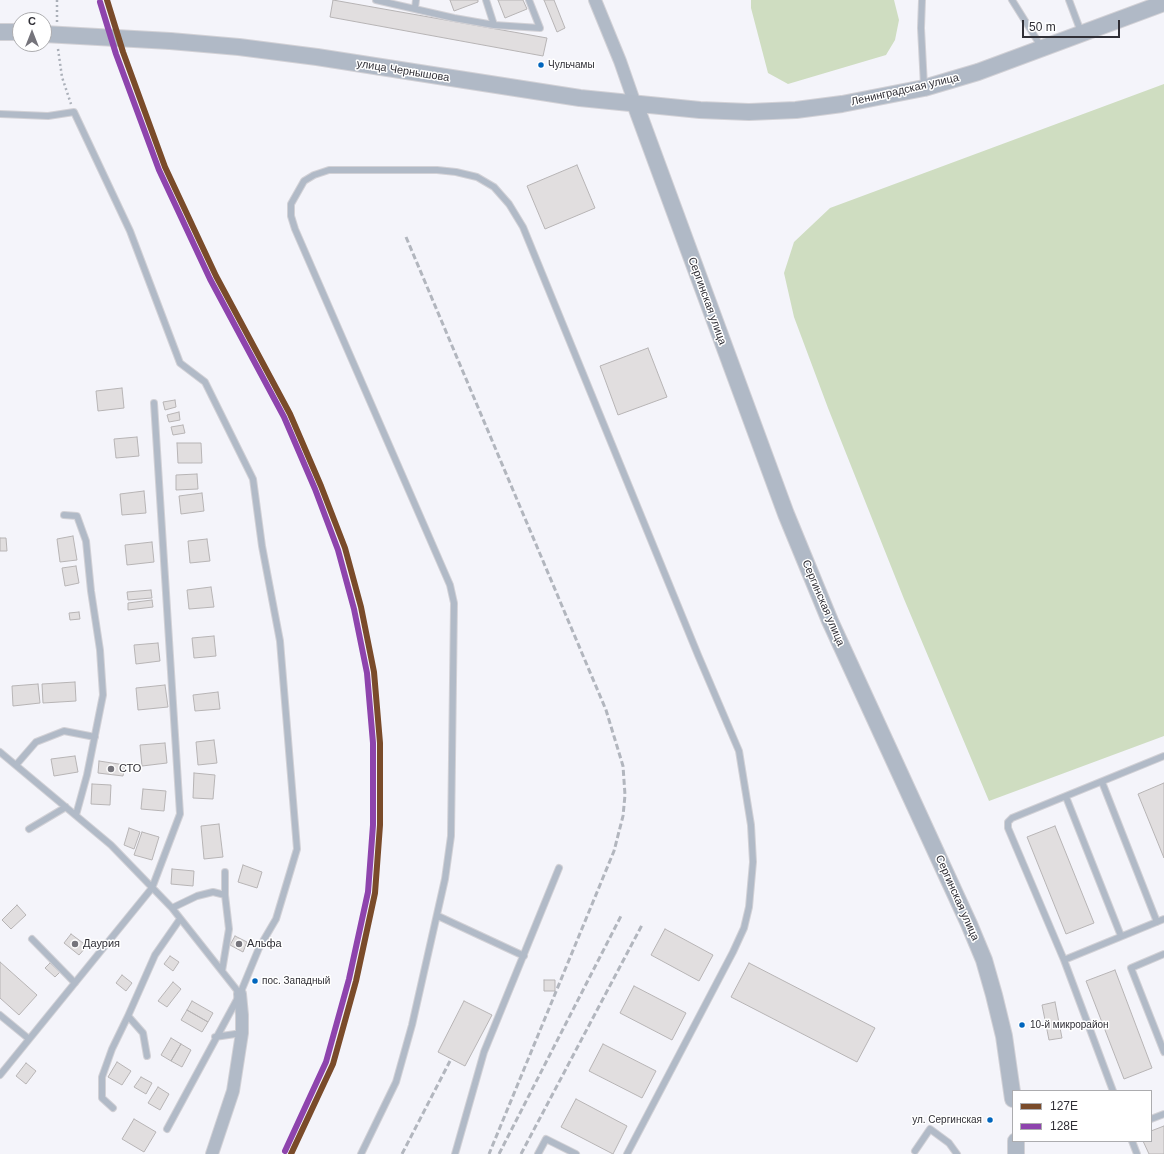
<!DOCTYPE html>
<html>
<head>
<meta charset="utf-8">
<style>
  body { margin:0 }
  #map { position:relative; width:1164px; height:1154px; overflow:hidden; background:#f4f4fa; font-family:Arial,sans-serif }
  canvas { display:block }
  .legend { position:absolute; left:1012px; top:1090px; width:140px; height:52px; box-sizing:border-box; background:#fff; border:1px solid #acacaf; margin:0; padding:5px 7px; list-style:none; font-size:12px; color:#302f36 }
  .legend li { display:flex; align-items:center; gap:8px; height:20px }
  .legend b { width:20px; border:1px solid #acacaf }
  .north { position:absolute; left:12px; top:12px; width:40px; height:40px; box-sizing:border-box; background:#fff; border:1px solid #acacaf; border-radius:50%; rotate:0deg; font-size:11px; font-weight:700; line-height:16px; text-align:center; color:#302f36 }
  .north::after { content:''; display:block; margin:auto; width:14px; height:18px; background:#75747b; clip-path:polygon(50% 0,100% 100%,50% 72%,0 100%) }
  .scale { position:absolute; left:1022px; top:20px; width:98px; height:18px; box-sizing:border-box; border:2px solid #302f36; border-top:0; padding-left:5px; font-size:12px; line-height:14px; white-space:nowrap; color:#302f36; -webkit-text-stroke:3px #fff; paint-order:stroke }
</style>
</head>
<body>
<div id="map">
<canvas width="1164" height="1154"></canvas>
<ul class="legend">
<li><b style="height:5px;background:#7a4b2a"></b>127Е</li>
<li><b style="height:5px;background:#8e44ad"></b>128Е</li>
</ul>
<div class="north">С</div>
<div class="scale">50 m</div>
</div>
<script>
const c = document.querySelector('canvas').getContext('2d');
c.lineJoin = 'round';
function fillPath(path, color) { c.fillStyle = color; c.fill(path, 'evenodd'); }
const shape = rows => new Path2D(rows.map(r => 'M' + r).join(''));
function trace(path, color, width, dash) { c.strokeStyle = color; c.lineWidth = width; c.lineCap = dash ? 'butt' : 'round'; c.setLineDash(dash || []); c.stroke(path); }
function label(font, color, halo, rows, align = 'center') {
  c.font = font + ' Arial,sans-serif'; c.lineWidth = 3; c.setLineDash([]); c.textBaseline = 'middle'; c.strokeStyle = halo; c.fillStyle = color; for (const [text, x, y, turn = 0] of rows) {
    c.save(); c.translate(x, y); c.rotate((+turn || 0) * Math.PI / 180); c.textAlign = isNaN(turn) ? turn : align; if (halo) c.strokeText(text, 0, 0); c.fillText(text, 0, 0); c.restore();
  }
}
const forest = shape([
  [751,0,894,0,899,20,895,40,886,55,788,84,768,73,751,8],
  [1164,84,1164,736,989,801,904,599,828,408,794,317,784,273,794,242,830,208]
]);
const building = shape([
  [333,0,547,38,543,56,330,17,333,0],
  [450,0,478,0,478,2,454,11,450,0],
  [498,0,523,0,527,9,505,18,498,0],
  [544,0,554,0,565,28,557,32,544,0],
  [577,165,595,208,545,229,527,186,577,165],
  [648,348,667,397,618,415,600,366,648,348],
  [122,388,124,408,98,411,96,391,122,388],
  [175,400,176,407,165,410,163,402,175,400],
  [179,412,180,420,169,422,167,415,179,412],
  [183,425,185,433,173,435,171,427,183,425],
  [137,437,139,456,116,458,114,439,137,437],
  [177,443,201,443,202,463,178,463,177,443],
  [197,474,198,489,176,490,176,475,197,474],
  [144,491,146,513,122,515,120,494,144,491],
  [202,493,204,511,181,514,179,496,202,493],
  [73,536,77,560,60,562,57,539,73,536],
  [0,538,6,538,7,551,0,551,0,538],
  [207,539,210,561,190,563,188,541,207,539],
  [152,542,154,562,127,565,125,545,152,542],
  [76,566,79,583,65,586,62,568,76,566],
  [211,587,214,607,189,609,187,590,211,587],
  [151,590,152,598,128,600,127,592,151,590],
  [152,600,153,607,128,610,128,603,152,600],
  [79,612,80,619,70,620,69,613,79,612],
  [214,636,216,656,194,658,192,638,214,636],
  [158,643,160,661,136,664,134,645,158,643],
  [75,682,76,701,43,703,42,684,75,682],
  [38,684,40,703,13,706,12,686,38,684],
  [165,685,168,707,138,710,136,688,165,685],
  [218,692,220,709,195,711,193,695,218,692],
  [214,740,217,763,198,765,196,742,214,740],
  [165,743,167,763,142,766,140,745,165,743],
  [75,756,78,772,54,776,51,759,75,756],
  [99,761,125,765,123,776,98,773,99,761],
  [194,773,215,775,213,799,193,798,194,773],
  [1164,783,1164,858,1138,794,1164,783],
  [92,784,111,785,110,805,91,804,92,784],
  [143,789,166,791,164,811,141,809,143,789],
  [219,824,223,857,204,859,201,826,219,824],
  [1055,826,1094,923,1066,934,1027,837,1055,826],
  [129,828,140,832,134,849,124,845,129,828],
  [142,832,159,837,152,860,134,855,142,832],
  [243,865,262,872,257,888,238,882,243,865],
  [172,869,194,871,193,886,171,884,172,869],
  [17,905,26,915,11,929,2,920,17,905],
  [665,929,713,955,699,981,651,955,665,929],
  [71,934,87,946,79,955,64,943,71,934],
  [235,936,247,942,243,952,230,945,235,936],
  [170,956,179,962,173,971,164,964,170,956],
  [0,962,37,995,19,1015,0,998,0,962],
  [50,963,60,972,55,977,45,968,50,963],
  [749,963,875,1028,857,1062,731,997,749,963],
  [1115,970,1152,1068,1124,1079,1086,981,1115,970],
  [122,975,132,983,126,991,116,983,122,975],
  [544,980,555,980,555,991,544,991,544,980],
  [173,982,181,989,167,1007,158,1001,173,982],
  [634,986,686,1013,672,1040,620,1013,634,986],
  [192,1001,213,1013,208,1022,187,1010,192,1001],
  [464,1001,492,1015,465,1066,438,1052,464,1001],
  [1055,1002,1062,1038,1049,1040,1042,1005,1055,1002],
  [187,1010,208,1022,202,1032,181,1020,187,1010],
  [171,1038,181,1044,171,1061,161,1055,171,1038],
  [181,1044,191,1050,182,1067,171,1061,181,1044],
  [603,1044,656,1071,642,1098,589,1071,603,1044],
  [117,1062,131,1071,122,1085,108,1077,117,1062],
  [26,1063,36,1071,26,1084,16,1076,26,1063],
  [141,1077,152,1083,146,1094,134,1087,141,1077],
  [158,1087,169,1094,160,1110,148,1103,158,1087],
  [576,1099,627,1126,613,1154,561,1127,576,1099],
  [134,1119,156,1132,144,1152,122,1139,134,1119],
  [1164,1126,1164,1154,1149,1154,1143,1141,1151,1141,1151,1131,1164,1126]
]);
const path = shape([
  [57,0,57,22],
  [58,49,62,77,71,104]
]);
const lane = shape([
  [376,0,454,18,494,25,540,28,529,0],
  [486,0,494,25],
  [922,0,921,28,924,86],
  [1012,0,1042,48],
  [1069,0,1081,32],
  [415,8,416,0],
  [0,114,48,116,74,112,130,231,180,363,205,382,253,479,262,546,280,641,297,849,276,919,259,948,240,994,167,1129],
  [64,515,77,516,86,541,91,591,100,650,103,695,87,775,76,815],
  [0,752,111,845,172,908,240,994],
  [16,765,36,742,64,731,95,737],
  [1102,782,1157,922],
  [1066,797,1121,936],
  [29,829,66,807],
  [172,908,197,896,213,892,225,895],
  [438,916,524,956],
  [32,939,75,983],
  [1164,954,1131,968,1164,1052],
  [1064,960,1164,919],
  [222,971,229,929,225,895,225,872],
  [0,1015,29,1039],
  [215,1037,242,1033],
  [147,1056,143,1033,128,1016,155,955,180,919],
  [0,1075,152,888,180,814,154,403],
  [1113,1091,1064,960,1008,828,1008,822,1012,818,1164,756],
  [113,1108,102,1098,102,1077,112,1049,128,1016],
  [1151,1119,1164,1114],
  [1132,1141,1137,1154],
  [915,1151,930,1129,949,1143,957,1154],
  [361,1154,396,1082,412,1025,445,879,451,836,454,603,450,585,295,229,291,216,291,204,304,181,314,175,329,170,437,170,456,172,477,177,494,187,509,204,523,227,698,655,739,751,751,825,753,862,749,907,744,928,733,952,627,1154],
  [455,1154,484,1052,559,868],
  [538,1154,546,1139,576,1154]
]);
const street = shape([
  [595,0,620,61,635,104],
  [212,1154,233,1091,242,1033,242,1015,240,994]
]);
const secondary = shape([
  [0,32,20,32],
  [170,41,239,47,317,57,580,98,700,110,749,112,796,110,842,104,924,88,978,72,1164,3],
  [635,104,786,514,830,621,969,924,984,960,994,995,1004,1036,1013,1099],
  [1016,1141,1016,1154]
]);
const rail = shape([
  [406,237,606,710,623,766,625,795,623,816,614,851,489,1154],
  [402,1154,450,1061],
  [499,1154,622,914],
  [521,1154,642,925]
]);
const secondaryBridge = shape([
  [44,34,170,41]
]);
const rail1 = shape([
  [107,0,123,52,165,167,216,276,290,414,321,486,345,548,361,607,374,672,380,743,380,825,375,893,356,981,333,1064,291,1154]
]);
const rail2 = shape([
  [100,2,116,54,159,170,210,279,284,417,315,489,338,550,354,609,367,673,373,743,373,825,368,892,349,979,326,1062,285,1151]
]);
const markers = [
  [541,65,3.5,"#0065bd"],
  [111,769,4,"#75747b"],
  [75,944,4,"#75747b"],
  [239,944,4,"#75747b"],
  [255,981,3.5,"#0065bd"],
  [1022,1025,3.5,"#0065bd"],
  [990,1120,3.5,"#0065bd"]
];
const busNames = [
  ["Чульчамы",548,65],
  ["пос. Западный",262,981],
  ["10-й микрорайон",1030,1025],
  ["ул. Сергинская",982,1120,"right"]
];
const streetNames = [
  ["улица Чернышова",403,71,9],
  ["Ленинградская улица",905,90,-13],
  ["Сергинская улица",707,301,70],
  ["Сергинская улица",823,603,67],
  ["Сергинская улица",957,898,66]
];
const poiNames = [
  ["СТО",119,769],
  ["Даурия",83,944],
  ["Альфа",247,944]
];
fillPath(forest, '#cfddc1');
fillPath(building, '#e1dedf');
trace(building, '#b7b4b5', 1);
trace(lane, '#d2d1d6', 8);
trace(street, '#d2d1d6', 14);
trace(secondary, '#d2d1d6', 18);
trace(path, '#abb0b9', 2.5, [2, 3]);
trace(lane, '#b1bac7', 6);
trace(street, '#b1bac7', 12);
trace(secondary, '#b0b9c6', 16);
trace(rail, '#b2b6be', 3, [6, 3]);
trace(secondaryBridge, '#d2d1d6', 18, []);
trace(secondaryBridge, '#b0b9c6', 16);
trace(rail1, '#7a4b2a', 6);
trace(rail2, '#8e44ad', 6);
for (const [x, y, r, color] of markers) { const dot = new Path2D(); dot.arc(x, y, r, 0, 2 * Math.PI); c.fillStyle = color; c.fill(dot); trace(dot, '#fff', 1.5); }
label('10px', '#302f36', '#fff', busNames, 'left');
label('11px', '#302f36', '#fff', streetNames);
label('11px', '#302f36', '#fff', poiNames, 'left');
</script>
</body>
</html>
